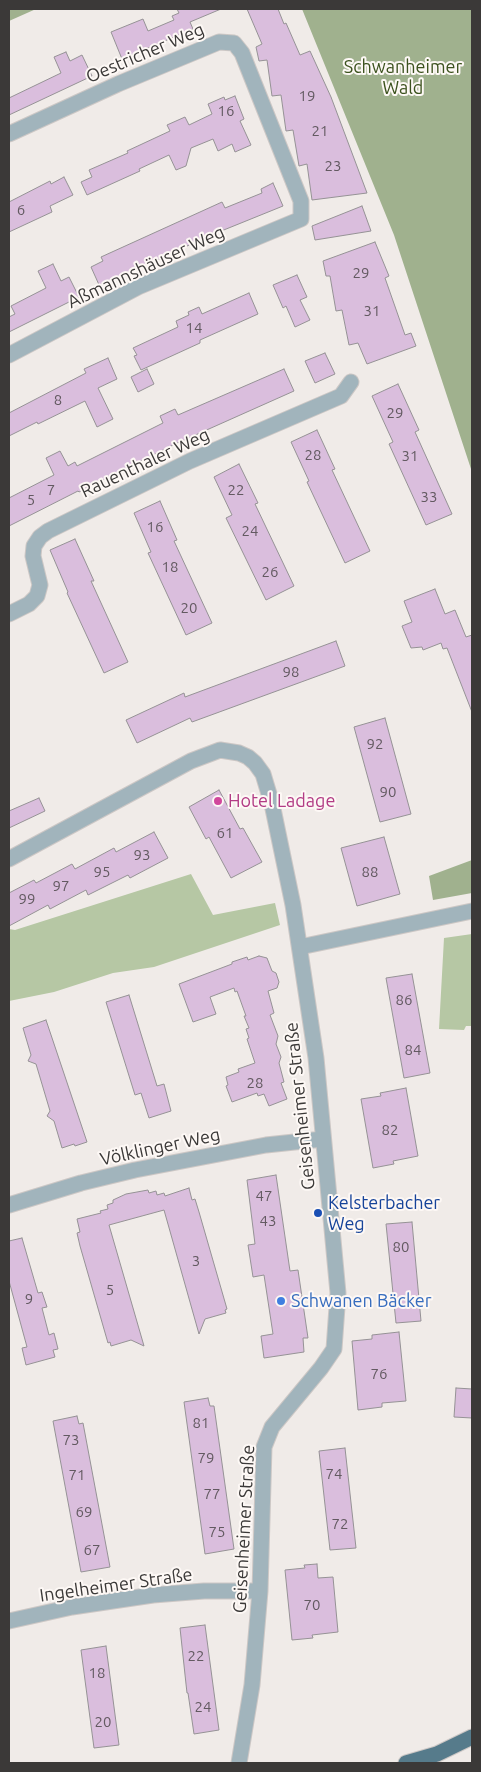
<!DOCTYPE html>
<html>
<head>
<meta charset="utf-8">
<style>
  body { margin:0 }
  #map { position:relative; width:481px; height:1772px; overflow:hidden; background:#f0ebe8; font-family:Ubuntu,sans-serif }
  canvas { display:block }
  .frame { position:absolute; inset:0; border:10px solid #3b3938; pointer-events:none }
</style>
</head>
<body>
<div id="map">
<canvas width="481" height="1772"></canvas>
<div class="frame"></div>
</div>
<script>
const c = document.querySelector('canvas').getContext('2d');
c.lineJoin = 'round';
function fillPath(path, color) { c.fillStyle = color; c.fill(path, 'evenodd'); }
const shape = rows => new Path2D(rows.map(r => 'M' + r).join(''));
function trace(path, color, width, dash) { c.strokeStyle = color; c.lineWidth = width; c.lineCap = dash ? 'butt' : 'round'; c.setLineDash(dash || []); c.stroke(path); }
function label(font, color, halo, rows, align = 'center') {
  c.font = font + ' Ubuntu,sans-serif'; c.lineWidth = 4; c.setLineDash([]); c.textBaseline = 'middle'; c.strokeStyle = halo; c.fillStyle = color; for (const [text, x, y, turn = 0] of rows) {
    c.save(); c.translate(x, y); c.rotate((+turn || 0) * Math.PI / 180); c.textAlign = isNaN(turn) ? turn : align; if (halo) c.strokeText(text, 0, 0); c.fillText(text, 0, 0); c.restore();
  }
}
const green = shape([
  [191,874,213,915,275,903,280,925,154,967,113,973,54,992,9,1001,9,929,15,930],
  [472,934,472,1026,466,1026,464,1030,439,1029,444,938]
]);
const forest = shape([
  [9,9,36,9,9,21],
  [302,9,472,9,472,472,394,235],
  [472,860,472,893,433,900,429,876]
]);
const building = shape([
  [177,9,221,9,190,22,193,29,122,59,111,32,143,19,148,31,174,20,172,16,179,13,177,9],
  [247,9,278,9,284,24,286,23,300,55,310,51,331,97,367,193,312,200,307,164,299,166,293,130,286,131,281,95,272,96,267,60,259,61,256,47,262,44,247,9],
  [66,52,70,61,82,55,92,76,9,115,9,98,61,73,54,57,66,52],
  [235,96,244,119,240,121,251,145,235,152,232,144,218,151,213,139,191,148,186,166,176,170,169,155,139,169,140,171,87,195,81,182,92,177,89,170,128,153,127,151,170,131,167,125,185,117,189,125,212,114,208,104,224,97,225,100,235,96],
  [64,177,73,195,50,206,52,212,9,232,9,202,50,181,51,184,64,177],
  [273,183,283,206,204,238,100,287,91,267,103,261,101,257,222,202,225,208,262,193,261,189,273,183],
  [362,206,371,231,315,240,312,226,362,206],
  [375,242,389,276,385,278,405,335,411,333,416,346,367,364,358,343,349,345,342,310,336,311,330,276,326,276,323,261,375,242],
  [53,264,61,281,69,277,79,297,9,332,9,317,15,314,11,306,46,288,38,271,53,264],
  [297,275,307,297,300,300,310,320,295,327,286,306,283,308,273,285,297,275],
  [249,293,258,314,200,340,200,343,141,370,134,356,137,355,133,348,178,327,176,321,189,315,188,312,199,307,202,314,249,293],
  [325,353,335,374,315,383,305,361,325,353],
  [108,358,117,379,98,388,113,419,97,427,85,401,38,424,37,422,9,436,9,413,86,373,84,369,108,358],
  [147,369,154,384,138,392,131,377,147,369],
  [284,369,294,391,173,445,79,492,78,491,9,526,9,498,54,475,46,458,60,451,68,466,75,462,77,466,163,423,160,416,175,409,178,415,284,369],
  [398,384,419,430,415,432,452,514,426,525,389,444,393,442,372,396,398,384],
  [317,430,335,469,332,470,370,551,345,563,307,482,309,481,291,442,317,430],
  [239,464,258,503,255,504,294,586,266,600,226,518,232,515,214,477,239,464],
  [160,501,177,540,174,541,212,623,186,635,148,553,151,552,134,513,160,501],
  [75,539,94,581,91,581,128,662,104,673,67,593,68,592,50,550,75,539],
  [435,589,445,614,455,610,466,637,472,635,472,712,447,648,443,649,441,643,423,650,422,647,411,648,402,626,412,622,404,601,435,589],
  [336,641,345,666,192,722,190,718,137,743,126,720,184,693,185,697,336,641],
  [385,718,411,814,380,822,354,727,385,718],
  [219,790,240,829,243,828,262,862,231,878,209,837,206,839,189,807,219,790],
  [39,798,45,811,9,828,9,811,39,798],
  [154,832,168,858,130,878,128,875,88,895,86,890,50,909,48,905,9,926,9,893,34,880,36,883,72,864,75,869,114,848,116,852,154,832],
  [384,837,400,894,357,906,341,848,384,837],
  [259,956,267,958,272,971,276,973,279,982,277,988,268,991,274,1013,270,1015,278,1036,276,1044,281,1057,279,1063,284,1082,281,1083,287,1099,269,1106,264,1094,258,1096,257,1093,232,1102,226,1086,228,1085,226,1077,239,1072,238,1069,255,1063,247,1039,249,1038,246,1029,249,1028,244,1016,246,1016,237,991,235,992,234,988,210,997,216,1014,193,1022,179,984,232,964,232,962,247,957,248,960,259,956],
  [412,974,430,1073,404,1078,386,978,412,974],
  [129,995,157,1086,164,1084,171,1111,149,1118,141,1093,135,1095,106,1002,129,995],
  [46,1020,87,1142,75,1146,74,1144,62,1148,54,1121,47,1116,50,1111,36,1064,28,1061,31,1055,23,1028,46,1020],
  [406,1088,418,1156,393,1161,394,1164,373,1168,361,1099,381,1096,380,1093,406,1088],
  [276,1175,290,1271,298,1270,308,1338,303,1338,304,1352,264,1358,261,1336,273,1334,264,1275,253,1277,248,1245,255,1244,247,1180,276,1175],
  [189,1188,192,1200,195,1199,199,1212,227,1309,225,1310,226,1313,205,1319,199,1334,164,1210,109,1225,144,1346,131,1340,111,1346,110,1342,108,1343,80,1246,77,1233,80,1232,77,1219,101,1213,100,1211,108,1209,107,1205,113,1203,113,1200,126,1194,148,1190,149,1193,156,1191,157,1195,164,1193,165,1196,189,1188],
  [412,1222,421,1321,396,1323,386,1224,412,1222],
  [22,1238,38,1293,42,1292,47,1307,42,1308,49,1335,54,1333,58,1349,53,1350,55,1357,26,1365,22,1348,27,1347,9,1281,9,1241,22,1238],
  [399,1332,406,1401,382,1403,382,1407,358,1410,352,1341,372,1339,372,1335,399,1332],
  [456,1388,472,1389,472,1418,454,1417,456,1388],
  [208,1398,210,1406,214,1406,234,1549,205,1554,184,1402,208,1398],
  [77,1416,79,1424,83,1423,110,1567,81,1572,53,1421,77,1416],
  [345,1448,356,1548,330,1550,319,1451,345,1448],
  [317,1564,318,1578,333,1577,338,1632,312,1635,313,1638,292,1640,285,1570,305,1568,304,1565,317,1564],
  [205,1625,219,1730,194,1734,188,1693,187,1693,186,1684,180,1628,205,1625],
  [106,1646,119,1745,94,1748,81,1650,106,1646]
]);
const minor = shape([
  [9,134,118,84,219,42,234,43,242,53,301,201,301,219,138,287,9,355],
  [9,614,29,604,37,596,40,585,33,556,34,546,40,537,48,531,190,461,341,396,351,382],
  [9,859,191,761,220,750,239,753,248,757,255,763,263,774,272,804,293,905,316,1058,338,1293,334,1349,321,1368,272,1427,264,1447,260,1591,252,1685,239,1763],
  [300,947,472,911],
  [9,1205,81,1183,135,1170,266,1145,323,1139],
  [9,1621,72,1607,153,1595,204,1591,260,1591]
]);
const trunk = shape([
  [406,1763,437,1754,472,1737]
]);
const markers = [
  [218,801,5,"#d1479c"],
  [318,1213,5,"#1a4fb4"],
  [281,1301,5,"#3f7fe0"]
];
const numberNames = [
  ["19",307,96],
  ["16",226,111],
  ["21",320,131],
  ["23",333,166],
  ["6",21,210],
  ["29",361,273],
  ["31",372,311],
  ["14",194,328],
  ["8",58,400],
  ["29",395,413],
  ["28",313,455],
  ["31",410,456],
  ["7",51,490],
  ["22",236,490],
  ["33",429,497],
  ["5",31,500],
  ["16",155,527],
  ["24",250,531],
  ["18",170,567],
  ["26",270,572],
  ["20",189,608],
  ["98",291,672],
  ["92",375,744],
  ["90",388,792],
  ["61",225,833],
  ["93",142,855],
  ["95",102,872],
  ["88",370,872],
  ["97",61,886],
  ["99",27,899],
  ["86",404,1000],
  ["84",413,1050],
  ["28",255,1083],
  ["82",390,1130],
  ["47",264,1196],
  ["43",268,1221],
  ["80",401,1247],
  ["3",196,1261],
  ["5",110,1290],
  ["9",29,1299],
  ["76",379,1374],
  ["81",201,1423],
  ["73",71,1440],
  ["79",206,1458],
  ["74",334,1474],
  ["71",77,1475],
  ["77",212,1494],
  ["69",84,1512],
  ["72",340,1524],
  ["75",217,1532],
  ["67",92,1550],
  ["70",312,1605],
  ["22",196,1656],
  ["18",97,1673],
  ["24",203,1707],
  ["20",103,1722]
];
const streetNames = [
  ["Oestricher Weg",145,53,-23],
  ["Aßmannshäuser Weg",146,267,-25],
  ["Rauenthaler Weg",145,463,-25],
  ["Geisenheimer Straße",300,1106,-96],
  ["Völklinger Weg",160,1147,-12],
  ["Geisenheimer Straße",244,1529,-87],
  ["Ingelheimer Straße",116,1585,-8]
];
const parkNames = [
  ["Schwanheimer",403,67],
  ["Wald",403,88]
];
const hotelNames = [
  ["Hotel Ladage",228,801]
];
const transitNames = [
  ["Kelsterbacher",328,1203],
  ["Weg",328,1224]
];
const shopNames = [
  ["Schwanen Bäcker",291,1301]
];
fillPath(green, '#b6c7a4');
fillPath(forest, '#a0b18e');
fillPath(building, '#dabedd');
trace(building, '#959295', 1);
trace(minor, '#ccc7c5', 17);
trace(trunk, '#ccc7c5', 17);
trace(minor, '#a1b4bc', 15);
trace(trunk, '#567b8b', 15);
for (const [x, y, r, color] of markers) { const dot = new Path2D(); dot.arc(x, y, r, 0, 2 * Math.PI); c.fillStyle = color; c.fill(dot); trace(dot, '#fdf8f5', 2); }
label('15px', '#635a61', null, numberNames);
label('18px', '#3b3938', '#fdf8f5', streetNames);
label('18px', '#3c521e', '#fdf8f5', parkNames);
label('18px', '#b23c85', '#fdf8f5', hotelNames, 'left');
label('18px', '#164399', '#fdf8f5', transitNames, 'left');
label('18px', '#366cbe', '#fdf8f5', shopNames, 'left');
</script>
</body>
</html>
